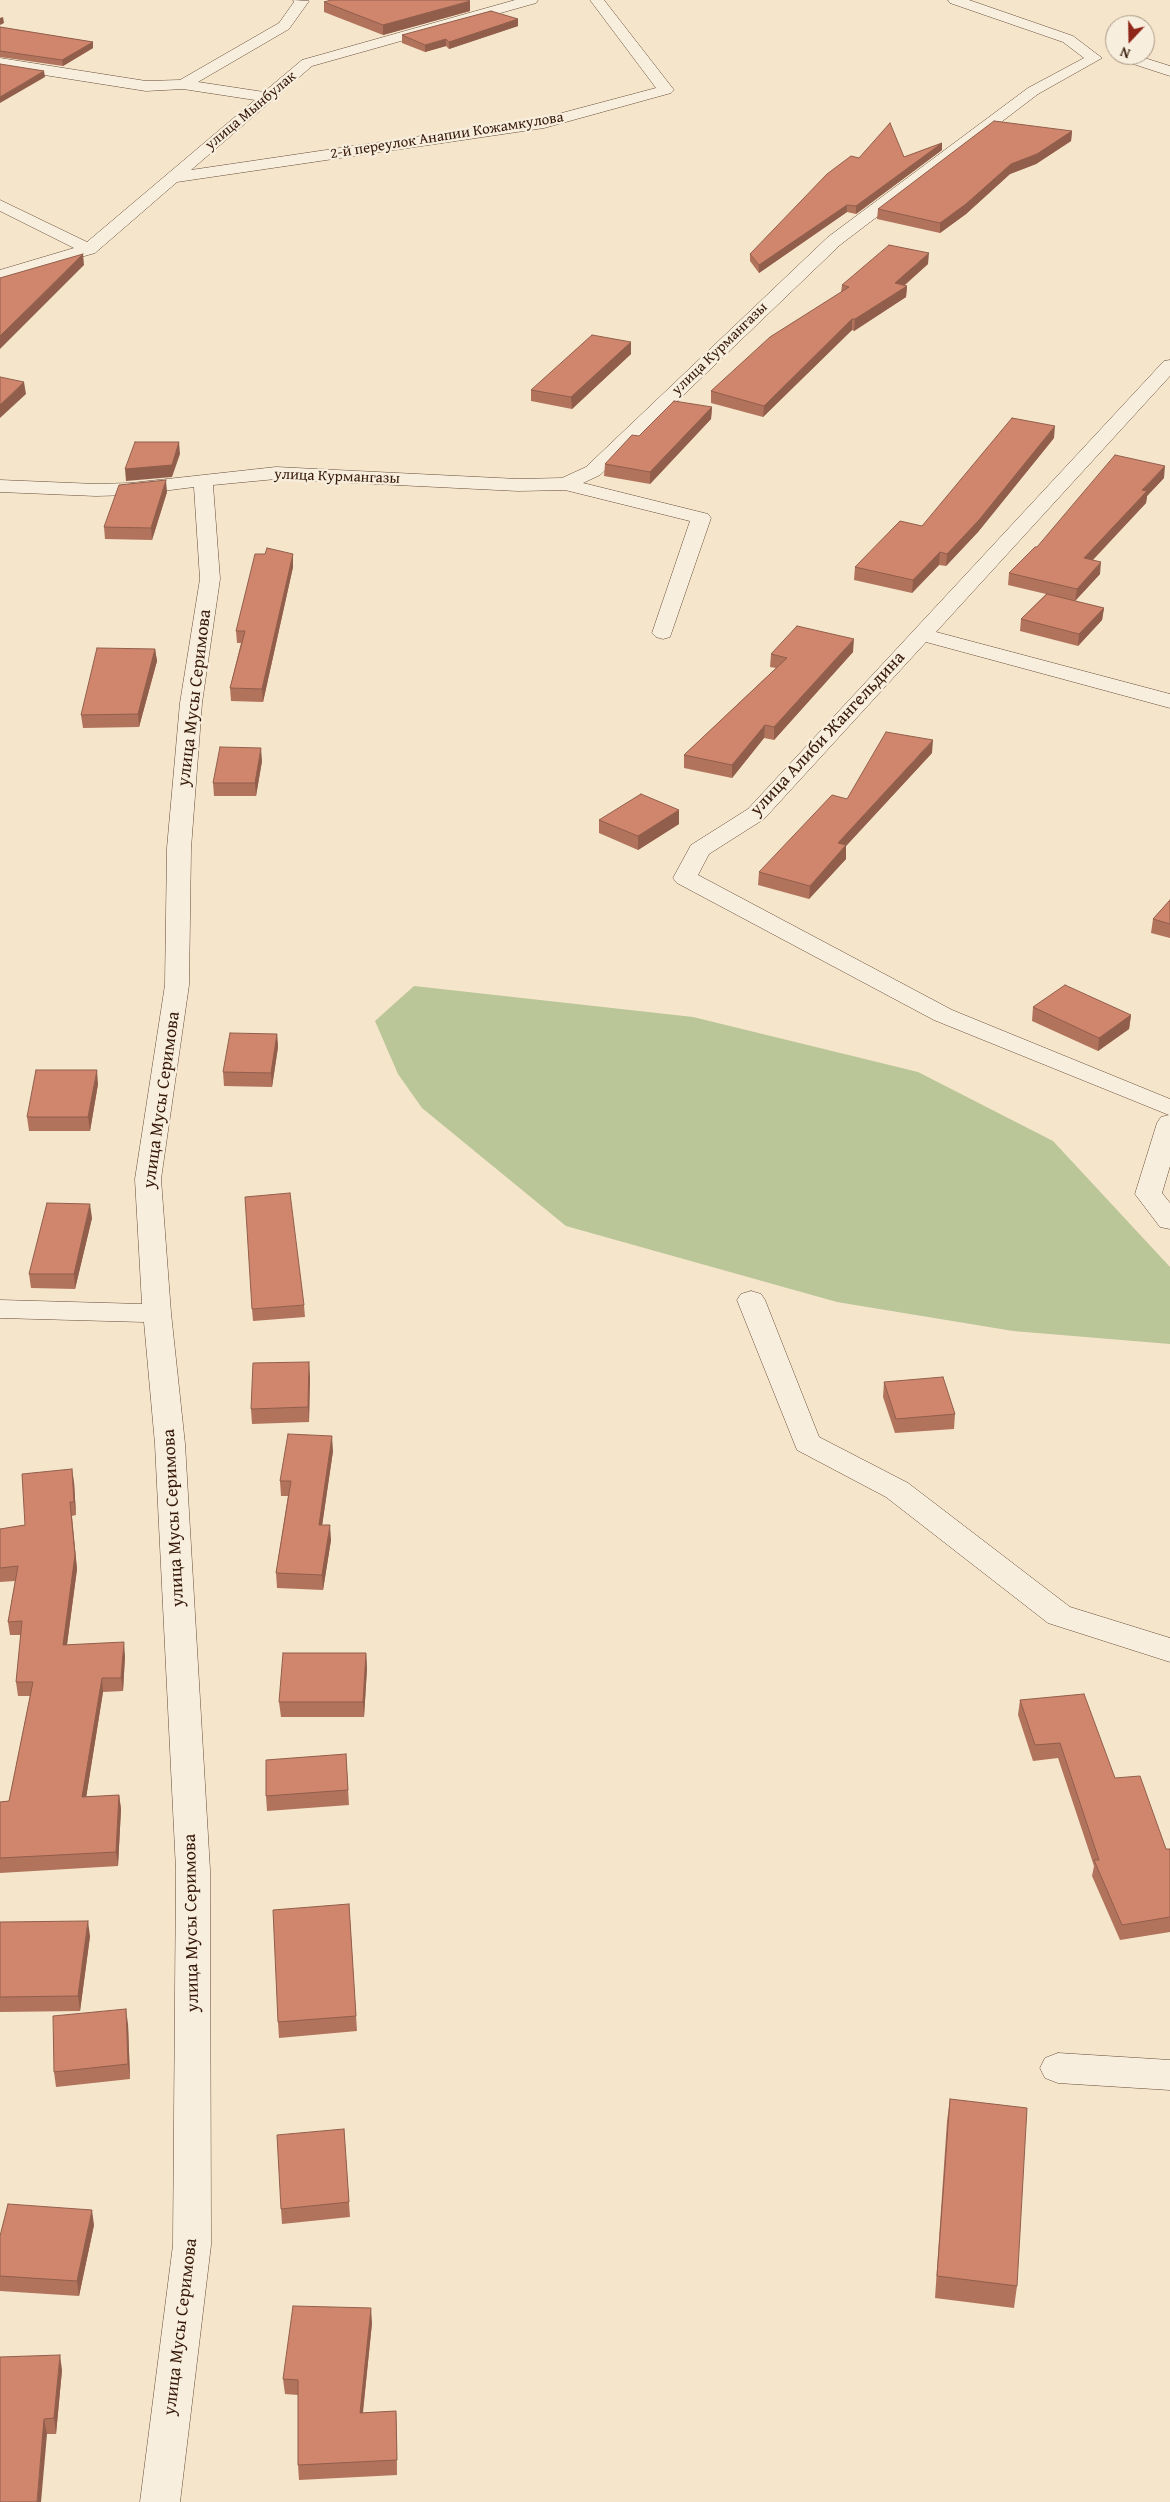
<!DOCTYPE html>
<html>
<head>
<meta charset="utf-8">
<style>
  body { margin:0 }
  #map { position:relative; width:1170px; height:2502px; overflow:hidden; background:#f5e5ca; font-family:"Gentium Book Plus",serif }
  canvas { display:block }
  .north { position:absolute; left:1105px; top:15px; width:50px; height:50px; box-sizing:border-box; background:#f8eedd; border:1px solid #a98; border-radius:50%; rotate:201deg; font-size:14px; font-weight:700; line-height:20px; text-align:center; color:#361908 }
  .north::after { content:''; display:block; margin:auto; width:18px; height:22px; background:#8f2418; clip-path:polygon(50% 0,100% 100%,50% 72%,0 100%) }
</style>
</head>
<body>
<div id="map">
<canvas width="1170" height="2502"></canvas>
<div class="north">N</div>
</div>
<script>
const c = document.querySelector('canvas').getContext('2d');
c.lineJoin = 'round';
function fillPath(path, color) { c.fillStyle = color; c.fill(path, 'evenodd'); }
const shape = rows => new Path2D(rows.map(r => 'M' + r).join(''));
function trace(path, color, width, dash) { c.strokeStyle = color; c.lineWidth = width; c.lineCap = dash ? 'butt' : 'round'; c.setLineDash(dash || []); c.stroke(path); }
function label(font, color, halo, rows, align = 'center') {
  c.font = font + ' "Gentium Book Plus",serif'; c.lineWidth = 4.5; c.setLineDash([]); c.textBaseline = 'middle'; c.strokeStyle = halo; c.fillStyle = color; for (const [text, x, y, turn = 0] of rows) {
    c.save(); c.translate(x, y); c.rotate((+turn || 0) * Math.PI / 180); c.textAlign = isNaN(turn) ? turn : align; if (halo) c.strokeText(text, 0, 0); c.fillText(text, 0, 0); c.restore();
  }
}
const green = shape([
  [414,986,693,1017,918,1072,1053,1141,1170,1267,1170,1344,1013,1331,837,1302,566,1226,422,1108,398,1074,375,1021]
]);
const minor = shape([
  [293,0,309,1,289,29,198,82,264,92,302,60,515,0,538,0,536,3,312,66,191,170,543,118,656,88,590,0,604,0,674,90,671,93,544,128,177,182,95,253,0,280,0,270,74,248,0,211,0,200,87,242,255,100,183,89,146,91,0,68,0,58,146,81,180,80,279,23,294,2,293,0],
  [948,0,969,0,1073,36,1102,58,1038,94,840,245,600,475,583,483,708,514,711,518,670,637,663,639,656,637,652,633,690,521,565,490,518,491,276,479,213,485,220,579,202,703,191,848,189,985,161,1179,171,1313,185,1444,210,1870,211,2245,180,2502,140,2502,173,2245,176,1870,155,1444,144,1322,0,1318,0,1300,142,1304,135,1179,165,985,167,848,180,703,200,579,194,487,131,495,96,496,0,492,0,480,96,484,131,483,276,467,518,479,562,478,586,467,828,237,1028,88,1084,58,1063,42,950,3,948,0],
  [1115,52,1115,55,1135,55,1170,66,1170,76,1115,58,1112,55,1115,52],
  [1170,360,1170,376,936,632,1170,694,1170,708,926,642,764,819,709,854,698,875,952,1010,1170,1099,1170,1166,1162,1193,1170,1203,1170,1229,1160,1227,1135,1194,1157,1123,1161,1117,1169,1115,934,1020,677,883,673,878,691,845,748,809,1164,361,1170,360],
  [751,1291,761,1294,765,1300,819,1437,908,1483,1070,1607,1170,1638,1170,1662,1048,1623,886,1497,797,1450,737,1300,741,1294,751,1291],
  [1058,2053,1170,2060,1170,2090,1058,2083,1045,2078,1040,2068,1045,2058,1058,2053]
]);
const wall = shape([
  [324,2,470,11,383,35,324,12],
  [518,19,518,26,449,49,446,46,425,52,402,43,402,35],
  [0,27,93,42,93,48,63,66,0,57],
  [1072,131,1071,141,1036,164,1010,174,966,214,940,233,877,219,878,209],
  [942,143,942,150,856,214,847,212,759,273,750,261,750,254,859,158,904,157],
  [928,264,904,286,907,286,906,297,854,331,852,330,763,417,711,403,711,391,841,292,842,285],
  [631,342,631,354,572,409,531,401,531,390],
  [712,407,711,419,650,484,604,476,605,464,639,436],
  [1054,438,978,532,946,566,939,565,912,593,854,580,855,567,922,526],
  [1164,478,1147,496,1146,503,1093,560,1100,574,1075,601,1104,608,1102,620,1078,646,1020,631,1021,619,1046,594,1008,585,1009,573,1037,547],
  [167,492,152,540,105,539,104,527],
  [293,554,293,567,263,702,231,701,230,688,241,643,237,643,236,631],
  [155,649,157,661,139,727,83,728,81,715],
  [853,652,774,740,764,738,732,778,684,768,684,755,776,668,770,667,771,654],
  [932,753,846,846,846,859,809,899,758,885,759,872,847,799],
  [262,761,256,796,214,796,213,783],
  [679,810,679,824,638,850,599,833,599,820],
  [1170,900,1170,938,1151,933,1153,919],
  [1033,1007,1131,1015,1129,1029,1098,1051,1032,1021],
  [277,1034,278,1047,272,1087,224,1086,223,1072],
  [98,1084,90,1131,29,1131,27,1117],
  [92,1218,75,1289,31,1288,29,1274],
  [304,1305,305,1317,253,1321,252,1309],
  [310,1376,309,1422,252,1424,251,1409],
  [884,1382,955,1414,954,1429,895,1433,883,1397],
  [333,1451,322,1525,331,1540,323,1590,277,1588,276,1573,288,1496,281,1496,280,1481],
  [74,1482,76,1515,72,1516,77,1569,67,1645,125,1656,123,1691,103,1692,86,1797,119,1795,121,1809,118,1866,0,1873,0,1802,9,1801,30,1696,18,1696,16,1682,21,1635,10,1635,8,1622,15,1581,0,1582,0,1529,25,1525],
  [366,1653,367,1668,364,1717,281,1717,279,1702],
  [1020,1700,1115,1778,1166,1849,1170,1849,1170,1932,1120,1940,1092,1876,1094,1866,1058,1758,1033,1761,1018,1715],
  [346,1754,349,1805,267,1811,266,1796],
  [349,1904,357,2031,279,2038,278,2022],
  [0,1922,90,1936,80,2011,0,2012],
  [128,2024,130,2079,56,2087,54,2072],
  [950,2099,1017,2286,1014,2308,935,2298,947,2121],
  [344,2129,350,2217,282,2224,281,2209],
  [94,2225,79,2296,0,2291,0,2236],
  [372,2323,363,2413,396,2411,397,2475,299,2480,298,2465,298,2395,285,2394,283,2379],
  [62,2370,56,2434,47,2434,0,2502]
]);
const shadedWall = shape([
  [470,1,470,11,383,35,383,25],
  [3,17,4,23,0,25,0,18],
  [518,19,518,26,449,49,449,42],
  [446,39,446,46,425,52,425,45],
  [93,42,93,48,63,66,62,60],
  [44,71,45,77,0,103,0,97],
  [1072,131,1071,141,1036,164,1010,174,966,214,940,233,940,223,1011,164],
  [942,143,942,150,856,214,856,206],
  [847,205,847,212,759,273,759,265],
  [929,253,928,264,894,294,895,283],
  [83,254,84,265,0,349,0,336],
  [907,286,906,297,854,331,855,319],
  [852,319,852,330,763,417,764,406],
  [631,342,631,354,572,409,571,397],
  [24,382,26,394,0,418,0,405],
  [712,407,711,419,650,484,650,472],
  [1055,426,1054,438,978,532,946,566,947,554],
  [179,442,180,454,172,477,126,481,125,469],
  [1165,466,1164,478,1147,496,1146,503,1083,570,1084,558,1142,490],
  [166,480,167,492,152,540,151,528],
  [940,552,939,565,912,593,913,580],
  [293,554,293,567,263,702,262,689],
  [1101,562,1100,574,1075,601,1077,589],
  [1104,608,1102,620,1078,646,1079,634],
  [854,639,853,652,774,740,774,727],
  [155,649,157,661,139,727,138,714],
  [765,725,764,738,732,778,732,765],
  [933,740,932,753,846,846,846,859,809,899,810,886,838,843],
  [261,748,262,761,256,796,255,783],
  [679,810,679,824,638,850,638,836],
  [1131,1015,1129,1029,1098,1051,1099,1038],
  [277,1034,278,1047,272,1087,271,1073],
  [97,1070,98,1084,90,1131,88,1117],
  [90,1204,92,1218,75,1289,74,1274],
  [309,1362,310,1376,309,1422,308,1407],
  [332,1436,333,1451,320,1540,319,1525],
  [72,1469,74,1482,76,1515,74,1502],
  [70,1502,77,1569,65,1659,63,1645],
  [330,1525,331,1540,323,1590,322,1575],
  [124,1642,125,1656,123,1691,121,1678],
  [366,1653,367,1668,364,1717,363,1702],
  [102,1678,103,1692,84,1811,82,1797],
  [119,1795,121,1809,118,1866,116,1852],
  [88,1921,90,1936,80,2011,78,1996],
  [126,2009,128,2024,130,2079,128,2064],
  [92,2210,94,2225,79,2296,77,2281],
  [371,2308,372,2323,361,2428,360,2413],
  [60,2355,62,2370,56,2434,54,2418],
  [396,2411,396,2426,397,2475,397,2460],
  [44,2419,47,2434,41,2502,37,2502]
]);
const building = shape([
  [331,0,467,0,470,1,383,25,324,2,331,0],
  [491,11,518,19,449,42,446,39,425,45,402,35,491,11],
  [0,27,93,42,62,60,0,51,0,27],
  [0,64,44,71,0,97,0,64],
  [994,121,1072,131,1037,154,1011,164,966,204,940,223,878,209,994,121],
  [890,123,904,157,942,143,856,206,847,205,759,265,750,254,827,174,851,156,859,158,890,123],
  [889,245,929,253,895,283,907,286,855,319,852,319,764,406,711,391,770,337,849,287,842,285,889,245],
  [83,254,0,336,0,278,83,254],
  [592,335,631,342,571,397,531,390,592,335],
  [0,377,24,382,0,405,0,377],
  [674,401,712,407,650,472,605,464,632,435,639,436,674,401],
  [1012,418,1055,426,979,520,947,554,940,552,913,580,855,567,900,521,922,526,1012,418],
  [135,442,179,442,172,465,125,469,135,442],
  [1115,455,1165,466,1142,490,1147,491,1084,558,1101,562,1077,589,1009,573,1035,547,1037,547,1115,455],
  [166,480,151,528,104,527,119,485,166,480],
  [267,548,293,554,262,689,230,688,245,631,236,631,255,554,265,554,267,548],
  [1047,594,1104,608,1079,634,1021,619,1047,594],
  [797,626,854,639,774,727,765,725,732,765,684,755,787,658,771,654,797,626],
  [97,648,155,649,138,714,81,715,97,648],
  [886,732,933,740,838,843,846,845,810,886,759,872,832,795,847,799,886,732],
  [220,747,261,748,255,783,213,783,220,747],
  [641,794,679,810,638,836,599,820,641,794],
  [1170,900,1170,924,1153,919,1170,900],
  [1065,985,1131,1015,1099,1038,1033,1007,1065,985],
  [230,1033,277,1034,271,1073,223,1072,230,1033],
  [36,1070,97,1070,88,1117,27,1117,36,1070],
  [290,1193,304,1305,252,1309,245,1197,290,1193],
  [47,1203,90,1204,74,1274,29,1274,47,1203],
  [309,1362,308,1407,251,1409,253,1363,309,1362],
  [943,1377,955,1414,896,1419,884,1382,943,1377],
  [288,1434,332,1436,319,1525,330,1525,322,1575,276,1573,291,1481,280,1481,288,1434],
  [72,1469,74,1502,70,1502,75,1555,63,1645,124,1642,121,1678,102,1678,82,1797,119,1795,116,1852,0,1858,0,1802,9,1801,33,1682,16,1682,22,1621,8,1622,18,1566,0,1568,0,1529,25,1525,22,1474,72,1469],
  [283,1653,366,1653,363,1702,279,1702,283,1653],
  [1084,1694,1115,1778,1140,1776,1166,1849,1170,1849,1170,1917,1122,1925,1094,1860,1099,1860,1060,1743,1035,1745,1020,1700,1084,1694],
  [346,1754,348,1790,266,1796,266,1760,346,1754],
  [349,1904,356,2016,278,2022,273,1910,349,1904],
  [88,1921,78,1996,0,1997,0,1922,88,1921],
  [126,2009,128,2064,54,2072,53,2016,126,2009],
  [950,2099,1027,2108,1017,2286,937,2276,950,2099],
  [344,2129,349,2202,281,2209,277,2135,344,2129],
  [8,2204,92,2210,77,2281,0,2276,0,2236,8,2204],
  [293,2306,371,2308,360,2413,396,2411,397,2460,298,2465,298,2380,283,2379,293,2306],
  [60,2355,54,2418,44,2419,37,2502,0,2502,0,2357,60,2355]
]);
const farStreetnames = [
  ["улица Мынбулак",251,111,-40],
  ["2-й переулок Анапии Кожамкулова",447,136,-9],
  ["улица Курмангазы",720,349,-44],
  ["улица Курмангазы",337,477,2]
];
const streetNames = [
  ["улица Мусы Серимова",195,698,-83],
  ["улица Алиби Жангельдина",828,734,-47],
  ["улица Мусы Серимова",162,1100,-82],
  ["улица Мусы Серимова",174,1518,-93],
  ["улица Мусы Серимова",192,1923,-91],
  ["улица Мусы Серимова",181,2327,-83]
];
fillPath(green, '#bac598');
trace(minor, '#664c38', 1);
fillPath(minor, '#f8eedd');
fillPath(wall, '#b2735d');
fillPath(shadedWall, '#915e4c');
fillPath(building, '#cf866c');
trace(building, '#915e4c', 1);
label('15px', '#361908', '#f8eedd', farStreetnames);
label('18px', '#361908', '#f8eedd', streetNames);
</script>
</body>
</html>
